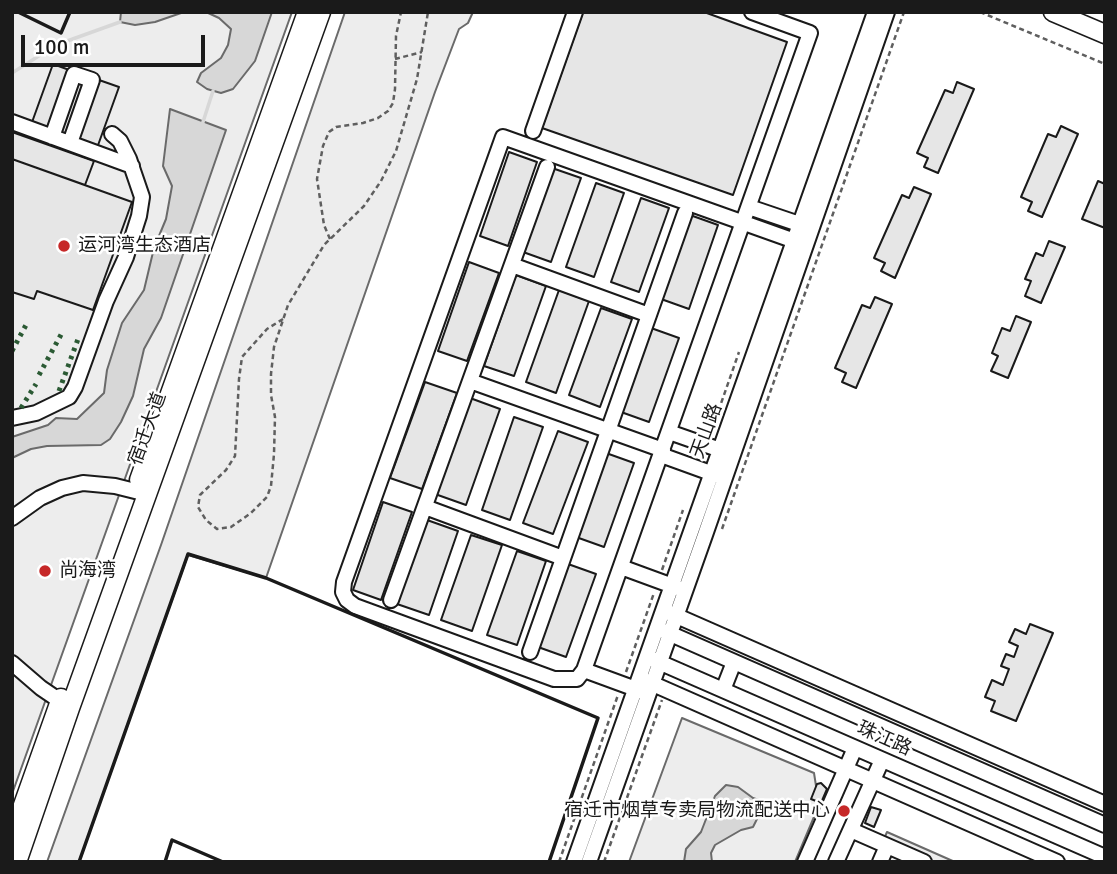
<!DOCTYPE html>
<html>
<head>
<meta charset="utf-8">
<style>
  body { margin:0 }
  #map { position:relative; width:1117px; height:874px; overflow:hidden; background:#fff; font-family:Signika,sans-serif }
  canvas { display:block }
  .frame { position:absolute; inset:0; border:14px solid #1a1a1a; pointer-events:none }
  .scale { position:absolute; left:21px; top:35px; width:184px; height:32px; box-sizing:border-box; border:4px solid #1a1a1a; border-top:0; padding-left:9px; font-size:21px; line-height:24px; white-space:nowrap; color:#1a1a1a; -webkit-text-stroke:5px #fff; paint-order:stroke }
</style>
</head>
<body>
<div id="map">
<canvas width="1117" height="874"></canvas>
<div class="frame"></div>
<div class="scale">100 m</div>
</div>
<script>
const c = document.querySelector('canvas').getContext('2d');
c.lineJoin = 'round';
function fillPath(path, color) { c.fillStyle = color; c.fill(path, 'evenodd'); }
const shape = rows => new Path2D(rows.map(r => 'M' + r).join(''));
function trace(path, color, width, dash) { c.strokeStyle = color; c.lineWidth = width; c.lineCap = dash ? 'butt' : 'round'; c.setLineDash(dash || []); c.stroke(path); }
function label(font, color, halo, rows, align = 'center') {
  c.font = font + ' Signika,"Noto Sans SC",sans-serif'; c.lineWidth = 5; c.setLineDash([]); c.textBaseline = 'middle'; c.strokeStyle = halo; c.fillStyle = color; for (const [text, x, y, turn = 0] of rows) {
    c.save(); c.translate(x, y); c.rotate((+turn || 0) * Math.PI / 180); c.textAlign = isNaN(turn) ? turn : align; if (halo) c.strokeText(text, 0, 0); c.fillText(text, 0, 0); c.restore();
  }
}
const built = shape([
  [12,12,292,12,12,794,12,12],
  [345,12,473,12,468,23,459,29,435,92,266,578,188,555,79,862,47,862,161,545,345,12],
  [682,718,814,773,819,805,795,862,629,862,682,718],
  [887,832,955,862,874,862,887,832]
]);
const water = shape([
  [121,12,184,12,155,22,135,25,120,22,121,12],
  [206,12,272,12,255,61,233,89,221,93,207,89,197,82,201,73,221,58,228,45,231,29,219,18,206,12],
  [170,109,226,130,161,318,144,349,133,396,121,422,110,439,101,445,47,446,31,449,12,458,12,437,48,425,56,418,77,419,104,393,107,370,122,323,144,290,154,248,166,219,172,186,163,166,170,109],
  [726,785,738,787,753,798,776,806,774,810,759,815,753,827,741,830,715,845,711,853,712,862,684,862,686,849,701,832,715,796,726,785]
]);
const stream = shape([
  [12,73,56,45,120,22],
  [202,125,213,91]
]);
const building = shape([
  [583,12,704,12,787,42,733,195,542,128,583,12],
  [53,64,72,71,50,132,31,125,53,64],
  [99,80,119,87,97,148,77,141,99,80],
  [957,82,974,89,938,173,924,167,928,158,917,153,945,90,953,93,957,82],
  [1061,126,1078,134,1042,217,1028,211,1032,202,1021,197,1048,134,1056,137,1061,126],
  [12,132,94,161,85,185,12,159,12,132],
  [509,152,537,162,508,246,480,236,509,152],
  [12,159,132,202,93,310,37,291,34,299,12,292,12,159],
  [552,168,581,178,551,262,523,252,552,168],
  [1098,181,1105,184,1105,228,1082,219,1098,181],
  [596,183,624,193,594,277,566,267,596,183],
  [914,187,931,194,895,278,881,271,885,263,874,258,902,195,909,198,914,187],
  [641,198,669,208,639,292,611,282,641,198],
  [690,215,718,225,689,309,661,299,690,215],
  [1049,241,1065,247,1041,303,1025,296,1031,281,1025,279,1036,253,1043,256,1049,241],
  [469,262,499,273,467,361,438,351,469,262],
  [516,275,546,286,514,376,484,366,516,275],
  [559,290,589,301,556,393,526,382,559,290],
  [875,297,892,304,856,388,842,382,846,373,835,368,862,305,870,308,875,297],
  [601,308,632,319,600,407,569,395,601,308],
  [1016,316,1031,322,1008,378,991,371,998,356,992,353,1002,328,1010,331,1016,316],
  [651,328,679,338,649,422,621,412,651,328],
  [425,382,457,393,422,489,390,478,425,382],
  [470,398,500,409,466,505,435,494,470,398],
  [514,417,543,427,510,520,482,510,514,417],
  [558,431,588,442,553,534,523,523,558,431],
  [606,453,634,463,604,547,576,537,606,453],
  [383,502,412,512,381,600,353,590,383,502],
  [427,520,458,531,429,615,397,604,427,520],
  [471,535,502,545,472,631,441,620,471,535],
  [517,551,546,561,517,645,487,635,517,551],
  [568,564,596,574,566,657,538,647,568,564],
  [1030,624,1053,633,1016,721,991,711,995,701,985,697,992,680,1003,685,1009,669,1001,666,1006,654,1014,657,1018,646,1009,642,1015,629,1026,634,1030,624],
  [821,783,827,789,821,803,811,799,817,784,821,783],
  [871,807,881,810,874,827,865,823,871,807]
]);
const path = shape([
  [980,12,1105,64],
  [395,59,422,52],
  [330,239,324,225,317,179,323,146,329,132,336,127,363,123,378,118,388,111,393,103,395,89,396,36,401,12],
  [283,319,267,329,242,357,239,379,235,456,226,470,200,495,198,507,206,520,217,529,231,527,251,513,267,497,271,486,274,454,275,417,271,395,271,374,274,347,288,305,324,245,364,206,381,181,396,151,417,79,428,12],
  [710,435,739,352],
  [722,529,904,12],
  [662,570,683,510],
  [626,672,654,593],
  [559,862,618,695],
  [604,862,662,700]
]);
const minor = shape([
  [12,122,132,166],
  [533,131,575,12],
  [52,137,74,74,92,80,70,143],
  [749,207,808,227],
  [512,265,649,315],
  [470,381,663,450],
  [12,418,36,413,69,397,75,387,106,301,126,257,139,216,142,197,129,159,120,141,112,134],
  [669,432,729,453],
  [661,455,719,476],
  [425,507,563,558],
  [12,518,40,498,62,488,83,483,115,486,147,494],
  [621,567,681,589],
  [391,600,547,167],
  [670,613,1105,804],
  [664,631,1105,825],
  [530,652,685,213],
  [652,659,1105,857],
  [12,663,41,688,69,707],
  [584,670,577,679,554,679,355,606,347,600,343,592,344,582,503,137,806,245],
  [644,680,1057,862],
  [723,690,734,662],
  [644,692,584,670,810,33,752,12],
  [851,830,924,862],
  [574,862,875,12],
  [589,862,705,535,887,12],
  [805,862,855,748],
  [836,862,882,760],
  [880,862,887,846]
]);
const major = shape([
  [1053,12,1105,34],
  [139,480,307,12],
  [12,836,61,698],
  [17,862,70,708,321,12]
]);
const hedge = shape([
  [12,351,26,325],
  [39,375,63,331],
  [59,391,78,339],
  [21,408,36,384]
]);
const wall = shape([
  [18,12,61,33,70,12],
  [79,862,188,554,266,578,598,718,549,862],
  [165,862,172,840,223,862]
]);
const markers = [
  [64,246,7,"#c62828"],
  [45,571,7,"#c62828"],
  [844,811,7,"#c62828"]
];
const poiNames = [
  ["运河湾生态酒店",78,246],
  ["尚海湾",59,571],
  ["宿迁市烟草专卖局物流配送中心",830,811,"right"]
];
const streetNames = [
  ["宿迁大道",148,429,-70],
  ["天山路",707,431,-70],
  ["珠江路",884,739,24]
];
fillPath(built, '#ededed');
trace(built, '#6a6a6a', 2);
fillPath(water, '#d7d7d7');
trace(water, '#6a6a6a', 2);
trace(stream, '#d7d7d7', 3.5);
fillPath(building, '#e6e6e6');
trace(building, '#1a1a1a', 2);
trace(minor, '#1a1a1a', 18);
trace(major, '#1a1a1a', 21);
trace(path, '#5f5f5f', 2.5, [5, 3.5]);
trace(minor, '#fff', 14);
trace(major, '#fff', 18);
trace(hedge, '#2b5a34', 5, [3.5, 5]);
trace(wall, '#1a1a1a', 3.5);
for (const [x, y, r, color] of markers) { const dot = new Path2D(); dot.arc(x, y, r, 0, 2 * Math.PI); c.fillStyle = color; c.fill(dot); trace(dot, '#fff', 2.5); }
label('19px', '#1a1a1a', '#fff', poiNames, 'left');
label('19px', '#1a1a1a', '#fff', streetNames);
</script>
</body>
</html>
